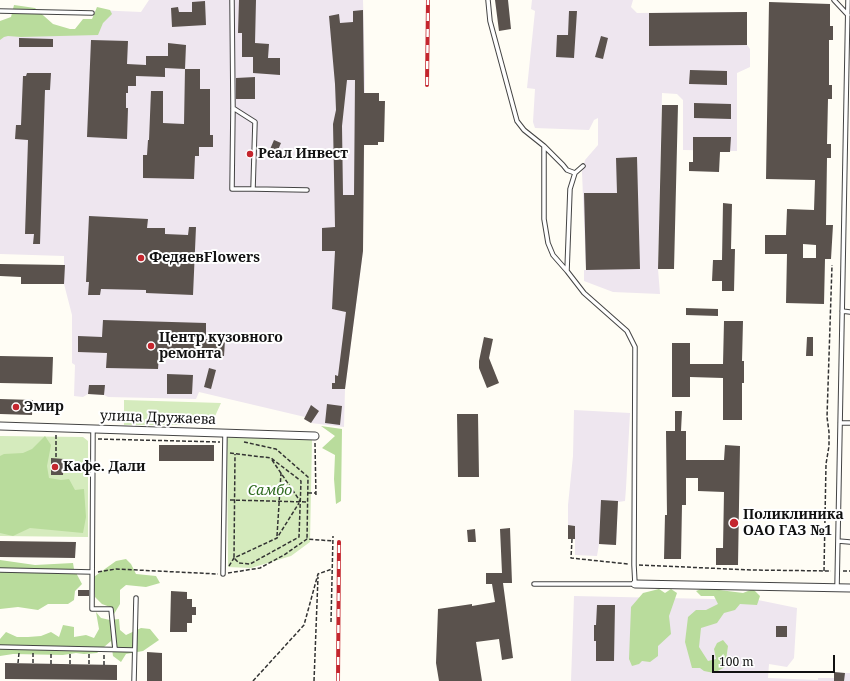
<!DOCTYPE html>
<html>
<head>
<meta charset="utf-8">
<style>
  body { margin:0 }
  #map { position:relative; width:850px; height:681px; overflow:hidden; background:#fffdf5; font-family:"Noto Serif",serif }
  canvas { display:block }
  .scale { position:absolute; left:712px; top:655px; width:123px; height:18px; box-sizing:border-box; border:2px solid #111; border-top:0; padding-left:5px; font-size:12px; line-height:14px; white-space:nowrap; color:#111; -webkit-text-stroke:3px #fff; paint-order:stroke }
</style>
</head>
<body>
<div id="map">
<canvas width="850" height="681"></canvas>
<div class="scale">100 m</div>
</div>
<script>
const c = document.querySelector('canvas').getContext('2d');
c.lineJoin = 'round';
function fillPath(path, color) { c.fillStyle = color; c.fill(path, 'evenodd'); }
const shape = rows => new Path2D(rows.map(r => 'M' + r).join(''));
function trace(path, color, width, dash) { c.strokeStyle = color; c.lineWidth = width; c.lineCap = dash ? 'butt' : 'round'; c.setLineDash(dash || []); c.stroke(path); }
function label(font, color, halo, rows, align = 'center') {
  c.font = font + ' "Noto Serif",serif'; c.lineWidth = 4; c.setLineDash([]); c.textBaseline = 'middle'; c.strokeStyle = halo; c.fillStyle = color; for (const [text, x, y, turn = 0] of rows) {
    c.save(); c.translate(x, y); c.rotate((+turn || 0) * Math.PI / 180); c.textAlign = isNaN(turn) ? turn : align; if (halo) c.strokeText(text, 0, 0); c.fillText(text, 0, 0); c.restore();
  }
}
const industrial = shape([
  [149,0,363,0,365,75,363,251,345,389,344,427,311,423,304,419,305,417,199,392,196,399,108,397,104,395,88,394,83,397,74,396,75,365,72,363,72,315,64,284,64,256,0,254,0,32,95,32,96,10,141,12],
  [532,0,633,0,631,7,637,13,747,12,747,45,750,49,750,67,737,73,737,151,683,150,683,100,677,94,662,93,658,269,660,294,613,292,584,281,584,270,586,270,582,172,585,160,598,145,598,118,594,120,589,130,535,128,533,122,535,89,527,88,535,11,531,9],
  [574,410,630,413,626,488,625,501,618,502,616,545,599,544,597,556,575,555,575,526,568,525,568,505,573,456],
  [574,596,758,600,797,608,794,658,787,667,769,664,768,678,818,680,818,678,834,678,834,672,845,673,850,673,850,681,571,681]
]);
const green = shape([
  [124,400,221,403,211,425,124,425],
  [0,436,83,437,88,441,88,537,0,536],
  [227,437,312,440,310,542,291,556,251,568,228,567]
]);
const forest = shape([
  [14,5,35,8,53,24,70,29,75,29,83,19,92,19,97,7,110,10,112,14,103,23,98,35,21,37,8,36,4,37,0,40,0,21,11,17],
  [321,426,342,429,341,501,336,504,334,479,335,455,322,448,335,436],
  [45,436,51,445,47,466,49,478,61,480,69,479,75,490,84,489,86,517,83,533,30,528,13,536,0,533,0,456,4,454,23,453,32,449],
  [126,559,131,564,136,574,156,576,160,583,146,587,126,585,120,590,120,604,114,614,110,607,102,604,95,597,94,588,91,579,116,561],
  [0,560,35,565,73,563,74,569,82,584,75,591,74,600,68,604,48,604,38,610,18,607,0,609],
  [704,588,743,593,753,589,760,596,757,605,740,604,735,610,724,613,717,623,701,628,699,647,708,661,716,659,714,649,717,643,723,640,728,646,725,667,714,673,704,671,700,668,692,668,685,642,688,617,696,610,706,610,718,604,714,596,701,596,696,591],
  [659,589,665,593,671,589,677,593,669,616,671,634,658,646,658,656,650,662,642,661,639,664,632,666,629,659,631,607,643,593],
  [96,612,101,618,110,620,119,619,120,630,126,635,141,628,150,629,159,640,143,651,126,654,121,662,113,656,111,641,97,653,84,654,76,653,63,655,13,654,0,656,0,639,6,632,17,637,28,637,41,636,51,632,59,637,63,625,74,627,74,637,86,635,94,638,99,629]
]);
const building = shape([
  [239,0,256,0,255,43,269,44,268,58,280,58,280,75,253,73,253,57,242,57,242,33,238,33],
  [495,0,508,0,511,29,499,31],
  [205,1,206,25,172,27,171,8,178,7,179,12,192,12,192,2],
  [769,2,830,4,830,26,833,26,833,40,829,40,829,85,832,85,832,99,828,99,827,144,831,144,831,158,827,158,826,225,833,225,831,259,825,259,824,304,786,303,787,254,765,254,765,235,786,235,787,209,814,210,815,180,766,179],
  [803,244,816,245,816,258,803,258],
  [363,10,364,93,379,93,379,101,385,101,384,142,378,142,378,145,364,145,363,251,345,389,332,389,332,383,335,383,335,375,338,376,346,312,332,309,335,251,322,251,322,228,335,227,333,124,336,110,335,84,329,16,339,14,340,23,353,22,353,11],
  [347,80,355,80,354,195,343,195,342,126],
  [569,11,577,11,574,58,556,57,557,35,568,35],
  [747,12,747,45,649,46,649,13],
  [601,36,608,38,603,59,595,57],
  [19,38,53,39,53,47,19,47],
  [91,40,128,41,127,64,146,65,146,56,168,56,168,43,186,45,185,69,165,68,165,77,136,76,136,86,128,86,128,93,126,93,126,108,128,108,127,139,87,137],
  [185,69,200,69,200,89,210,89,210,135,213,135,213,147,199,147,199,156,195,156,194,179,143,178,143,155,147,155,148,140,149,140,151,91,163,91,163,123,184,124],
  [690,70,727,71,727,85,689,84],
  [27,73,51,73,50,90,45,90,40,244,33,244,34,234,25,234,28,140,15,139,16,125,21,125,23,76,26,76],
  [255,77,255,99,236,99,236,78],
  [694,103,731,104,731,119,694,118],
  [662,105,678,105,674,269,658,269],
  [693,137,731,137,730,152,720,152,719,172,689,171,689,162,693,162],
  [274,140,281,143,275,157,268,154],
  [637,157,640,269,586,270,584,193,617,193,616,158],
  [723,203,732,204,731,249,735,249,734,291,722,291,722,281,712,281,713,260,722,260],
  [89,216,148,219,147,228,165,228,165,234,188,235,189,227,196,227,193,295,146,293,146,290,101,289,100,295,88,295,89,282,86,282],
  [0,264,65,265,64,284,21,284,21,277,0,276],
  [686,308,718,309,718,316,686,315],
  [103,320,206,323,206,339,225,340,224,356,159,355,158,369,106,368,107,353,78,352,78,336,102,337],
  [724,321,743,321,742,361,744,361,744,383,742,383,742,420,723,420,723,378,690,377,690,397,672,397,672,343,690,343,690,364,723,364],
  [484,337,493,339,489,358,499,383,487,388,479,368,479,361],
  [807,337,813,337,813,356,806,356],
  [0,356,53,357,52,384,0,383],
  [209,368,216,370,211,389,204,387],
  [167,374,193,375,192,394,167,394],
  [89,385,105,385,104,395,88,394],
  [0,399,33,400,32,415,0,414],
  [327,404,342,406,340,425,325,423],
  [311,405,319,411,311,423,304,419],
  [675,411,682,411,681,431,686,431,686,460,724,460,725,445,740,446,738,565,716,565,716,548,723,548,724,492,698,491,698,478,686,478,686,505,682,505,681,559,664,559,665,515,667,515,666,431,675,431],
  [457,414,478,414,479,477,458,477],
  [159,445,214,445,214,461,159,461],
  [51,458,64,459,63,475,51,475],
  [601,500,618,501,616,545,599,544],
  [568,525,575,526,575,539,568,539],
  [510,528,512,583,503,583,513,658,502,660,499,639,476,642,482,681,439,681,436,663,438,609,472,604,472,606,495,602,492,584,486,584,486,573,502,573,500,529],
  [475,529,476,542,468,542,467,530],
  [0,541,76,542,75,558,0,557],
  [78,590,89,590,89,596,78,596],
  [171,591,187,592,187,599,192,599,192,607,196,607,196,615,192,615,192,623,187,623,187,632,170,632],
  [597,605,615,605,614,661,596,661,596,641,594,641,594,625,596,625],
  [776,626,787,626,787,637,776,637],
  [147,652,162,653,162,681,147,681],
  [5,663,117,665,117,680,5,679],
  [834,672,845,673,844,681,834,681]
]);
const path = shape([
  [56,435,56,459],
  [98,439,220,442],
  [244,442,276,449,308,477,307,539],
  [315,443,316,497],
  [230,453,271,458,301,481,299,537,250,564,239,563,234,558,235,454],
  [272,460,300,501],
  [308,493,316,493],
  [230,500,308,502],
  [277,536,281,473],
  [572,539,571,558,628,564],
  [639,565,752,570,831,571],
  [229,566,234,558,277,538,299,503],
  [824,571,826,464,829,446,829,432,827,417,832,265],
  [843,571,850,571],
  [98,572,116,569,218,574],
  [228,573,260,568,284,555,307,539,333,541],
  [331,622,333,536],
  [51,654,51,664],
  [70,654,70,664],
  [18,663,19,653],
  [33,663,33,653],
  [89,664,89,654],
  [104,665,104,654],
  [253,681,304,625,318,574,332,569],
  [314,681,318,577]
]);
const service = shape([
  [232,0,233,108,232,189,253,189,255,122,233,108],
  [488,0,490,21,517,121,524,130,544,146,563,165,567,170,575,173],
  [834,0,848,15],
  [0,11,92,13],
  [544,146,544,219,548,243,553,255,567,271],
  [253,189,307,190],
  [842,311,850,312],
  [840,423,850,423],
  [93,429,92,609,111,609,115,649],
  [838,541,850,542],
  [0,570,92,572],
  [223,574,225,433],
  [534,584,635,584,634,565,635,347,627,331,584,293,567,271,570,189,575,173,583,166],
  [837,588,848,0],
  [0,647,134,650],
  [134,681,136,598]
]);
const minor = shape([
  [0,426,315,436],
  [635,584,850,588]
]);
const rail = shape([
  [427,85,428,0],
  [338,681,339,542]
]);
const markers = [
  [250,154,4,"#c4262e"],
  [141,258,4,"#c4262e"],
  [151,346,4,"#c4262e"],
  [16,407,4,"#c4262e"],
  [55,467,4,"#c4262e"],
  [734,523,5,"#c4262e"]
];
const poiNames = [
  ["Реал Инвест",258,154],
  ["ФедяевFlowers",149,258],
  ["Центр кузовного",159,338],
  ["ремонта",159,354],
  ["Эмир",24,407],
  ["Кафе. Дали",63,467],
  ["Поликлиника",743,515],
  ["ОАО ГАЗ №1",743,531]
];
const streetNames = [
  ["улица Дружаева",158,418,2]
];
const parkNames = [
  ["Самбо",270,491]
];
fillPath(industrial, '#eee6ef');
fillPath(green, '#d5ebbd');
fillPath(forest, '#b9dc9c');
fillPath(building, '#5a524d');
trace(service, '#444', 5.5);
trace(minor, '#444', 9);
trace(path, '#333', 1.5, [4, 2]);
trace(service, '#fff', 3.5);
trace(minor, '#fff', 7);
trace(rail, '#c4262e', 4);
trace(rail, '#fff', 2.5, [8]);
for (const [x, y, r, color] of markers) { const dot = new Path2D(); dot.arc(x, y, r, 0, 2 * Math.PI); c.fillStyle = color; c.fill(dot); trace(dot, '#fff', 1.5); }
label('bold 14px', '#111', '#fff', poiNames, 'left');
label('14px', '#111', '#fff', streetNames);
label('italic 14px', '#2f6b1f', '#fff', parkNames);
</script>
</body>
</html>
